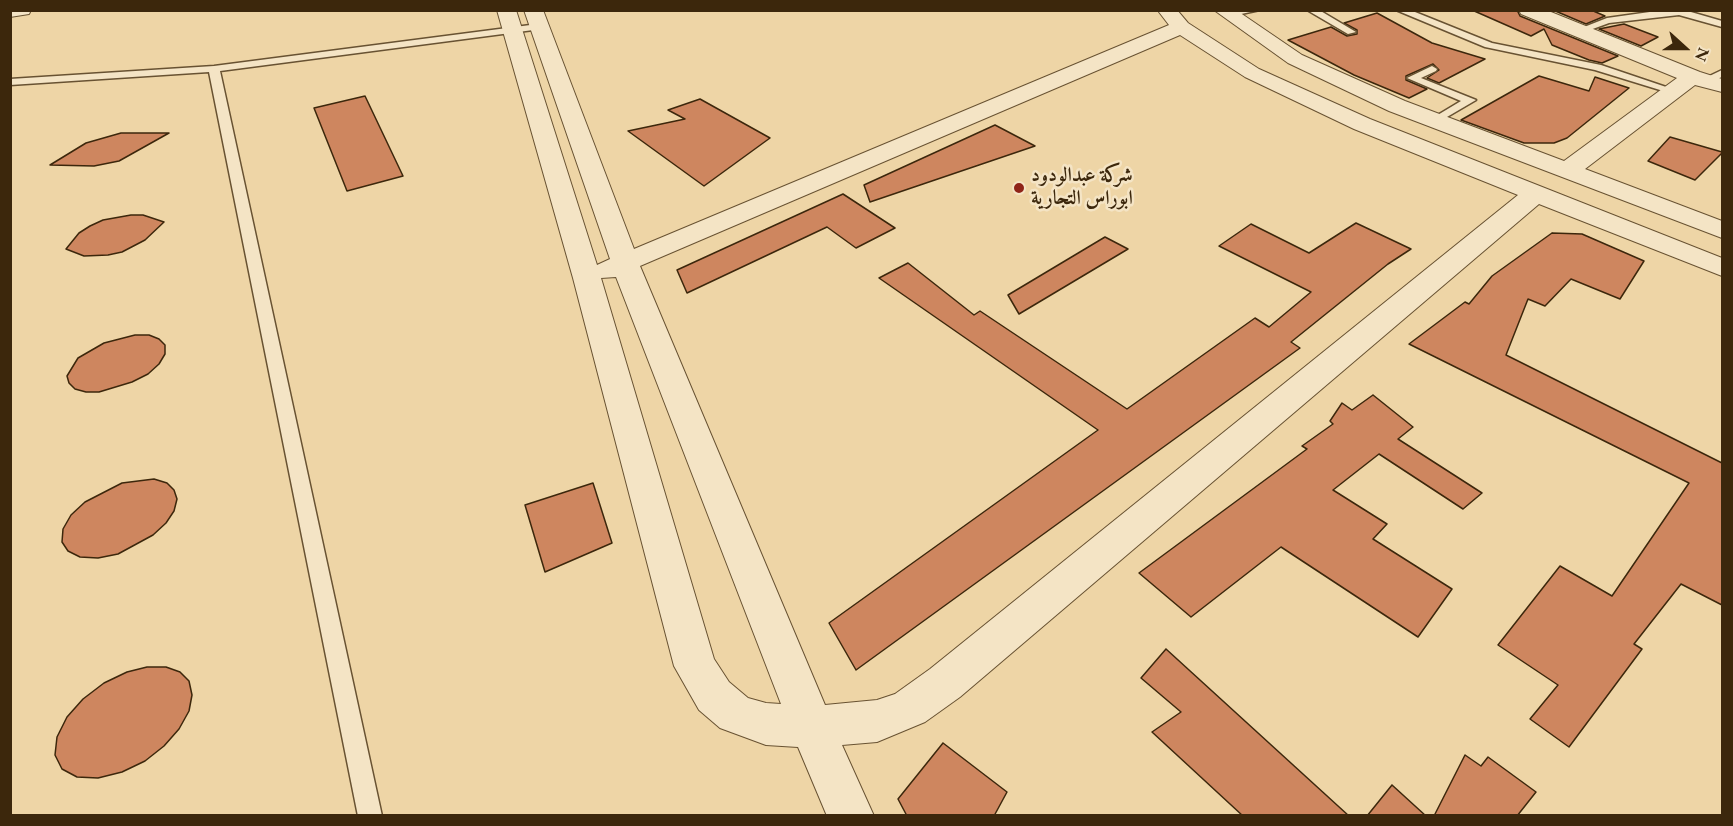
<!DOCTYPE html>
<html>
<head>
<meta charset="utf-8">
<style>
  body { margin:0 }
  #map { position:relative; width:1733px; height:826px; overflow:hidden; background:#eed5a6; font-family:"EB Garamond",serif }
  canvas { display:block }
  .frame { position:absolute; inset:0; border:12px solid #3c270c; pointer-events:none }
  .north { position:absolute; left:1655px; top:18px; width:60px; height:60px; -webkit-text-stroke:4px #f4e4c5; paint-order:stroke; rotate:111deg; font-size:16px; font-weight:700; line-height:24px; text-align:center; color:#3c270c }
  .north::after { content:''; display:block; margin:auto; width:21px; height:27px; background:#3c270c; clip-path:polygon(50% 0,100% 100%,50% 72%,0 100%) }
</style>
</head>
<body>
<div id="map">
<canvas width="1733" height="826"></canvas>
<div class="frame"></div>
<div class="north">N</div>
</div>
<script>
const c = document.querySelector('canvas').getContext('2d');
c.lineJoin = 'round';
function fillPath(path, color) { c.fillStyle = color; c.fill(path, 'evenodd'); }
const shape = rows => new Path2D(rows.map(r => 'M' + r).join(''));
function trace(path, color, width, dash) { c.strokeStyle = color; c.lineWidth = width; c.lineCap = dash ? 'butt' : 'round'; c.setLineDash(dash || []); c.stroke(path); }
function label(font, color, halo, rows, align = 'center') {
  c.font = font + ' "EB Garamond",Amiri,serif'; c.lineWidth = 5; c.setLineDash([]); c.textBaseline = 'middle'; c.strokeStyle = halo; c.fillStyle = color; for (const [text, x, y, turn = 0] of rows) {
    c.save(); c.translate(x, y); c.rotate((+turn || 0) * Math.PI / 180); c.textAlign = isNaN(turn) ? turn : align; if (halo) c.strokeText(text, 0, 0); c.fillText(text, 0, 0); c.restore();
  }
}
const building = shape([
  [1472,10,1517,10,1520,16,1618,56,1602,63,1589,60,1552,45,1544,29,1531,36,1472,10],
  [1553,10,1591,10,1605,16,1586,24,1553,10],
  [1377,13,1432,43,1485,59,1439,83,1427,78,1439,70,1433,64,1406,76,1406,80,1427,89,1409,98,1354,75,1288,40,1331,27,1347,36,1357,34,1357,30,1344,23,1377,13],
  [1624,24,1658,37,1641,46,1599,29,1624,24],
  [1539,76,1589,91,1595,77,1629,88,1567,138,1554,143,1524,143,1461,120,1539,76],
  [365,96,403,176,347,191,314,108,365,96],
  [700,99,770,138,704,186,628,131,685,119,668,110,700,99],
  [995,125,1035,146,870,202,864,185,995,125],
  [121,133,169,133,119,161,94,166,50,165,86,143,121,133],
  [1670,137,1722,152,1722,153,1695,180,1648,161,1670,137],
  [843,194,895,228,856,248,827,227,687,293,677,270,843,194],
  [131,215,143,215,164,222,145,240,122,252,108,255,84,256,66,249,79,233,90,226,103,220,131,215],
  [1356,223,1411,249,1388,264,1291,342,1300,348,856,670,829,623,1098,430,879,278,908,263,974,315,980,311,1127,409,1255,318,1269,327,1311,292,1219,246,1251,224,1309,253,1356,223],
  [1552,233,1582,234,1644,261,1620,299,1571,279,1545,306,1528,299,1506,355,1722,463,1722,605,1681,584,1634,644,1642,649,1569,747,1530,719,1558,685,1498,645,1560,566,1612,596,1689,483,1409,344,1465,302,1469,304,1492,276,1552,233],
  [1105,237,1128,249,1019,314,1008,295,1105,237],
  [135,335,149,335,159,339,165,345,165,354,159,364,148,374,132,382,99,392,86,392,75,389,69,383,67,376,78,358,104,343,135,335],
  [1373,395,1413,427,1398,439,1482,493,1463,509,1379,454,1333,490,1387,524,1373,539,1452,589,1418,637,1281,547,1191,617,1139,573,1307,449,1302,446,1333,424,1330,421,1342,403,1352,410,1373,395],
  [154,479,167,483,174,490,177,499,174,511,166,523,153,535,118,554,98,558,80,557,68,551,62,542,63,529,71,515,85,502,122,483,154,479],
  [593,483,612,543,545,572,525,505,593,483],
  [1166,649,1349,816,1243,816,1152,732,1181,712,1141,678,1166,649],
  [147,667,166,667,180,672,189,681,192,695,189,711,179,729,164,746,145,761,122,772,98,778,77,777,62,769,55,755,57,737,67,717,83,699,104,683,127,672,147,667],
  [943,743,1007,792,994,816,907,816,898,799,943,743],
  [1465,755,1481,766,1488,757,1536,792,1517,816,1434,816,1465,755],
  [1392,785,1426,816,1367,816,1392,785]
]);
const service = shape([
  [1260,10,1227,17,1222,14,1232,10,1260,10],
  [1307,10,1319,10,1356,32,1348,34,1307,10],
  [1396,10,1410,10,1492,43,1601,65,1678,91,1673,94,1595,70,1485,47,1396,10],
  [1664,10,1684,10,1722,21,1722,27,1679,15,1609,23,1579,34,1574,31,1607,18,1664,10],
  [538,24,541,25,541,29,220,71,382,816,358,816,209,72,10,85,10,79,214,66,538,24],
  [1432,66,1437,69,1436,71,1421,78,1476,100,1435,124,1429,121,1431,119,1461,101,1407,78,1432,66],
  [1722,70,1722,77,1704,84,1699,81,1722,70]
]);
const minor = shape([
  [10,10,31,10,29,14,10,17,10,10],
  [497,10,516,10,597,265,610,259,524,10,543,10,634,249,1169,25,1159,12,1177,10,1188,23,1259,69,1370,119,1722,258,1722,276,1539,204,960,697,925,722,877,742,842,745,874,816,827,816,798,747,766,745,720,728,699,710,674,666,573,278,497,10],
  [1180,35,1245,77,1354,129,1518,195,930,669,895,694,877,700,825,705,640,266,1180,35],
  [616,277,781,704,766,703,748,698,729,682,714,659,601,278,616,277],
  [1214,10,1236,10,1302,55,1405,101,1564,161,1677,78,1521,14,1519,10,1546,10,1700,72,1722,79,1722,92,1695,85,1585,169,1722,221,1722,238,1389,111,1288,63,1214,10]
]);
const markers = [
  [1019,188,6,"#8f2418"]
];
const farPoinames = [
  ["شركة عبدالودود",1031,176],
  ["ابوراس التجارية",1031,199]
];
fillPath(building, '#ce865f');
trace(building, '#3c270c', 1.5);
trace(service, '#685232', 3);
trace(minor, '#685232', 2);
fillPath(service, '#f4e4c5');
fillPath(minor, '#f4e4c5');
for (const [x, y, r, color] of markers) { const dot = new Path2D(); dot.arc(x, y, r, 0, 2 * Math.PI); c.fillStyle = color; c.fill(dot); trace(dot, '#f4e4c5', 2); }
label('bold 20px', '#3c270c', '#f4e4c5', farPoinames, 'left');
</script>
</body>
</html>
